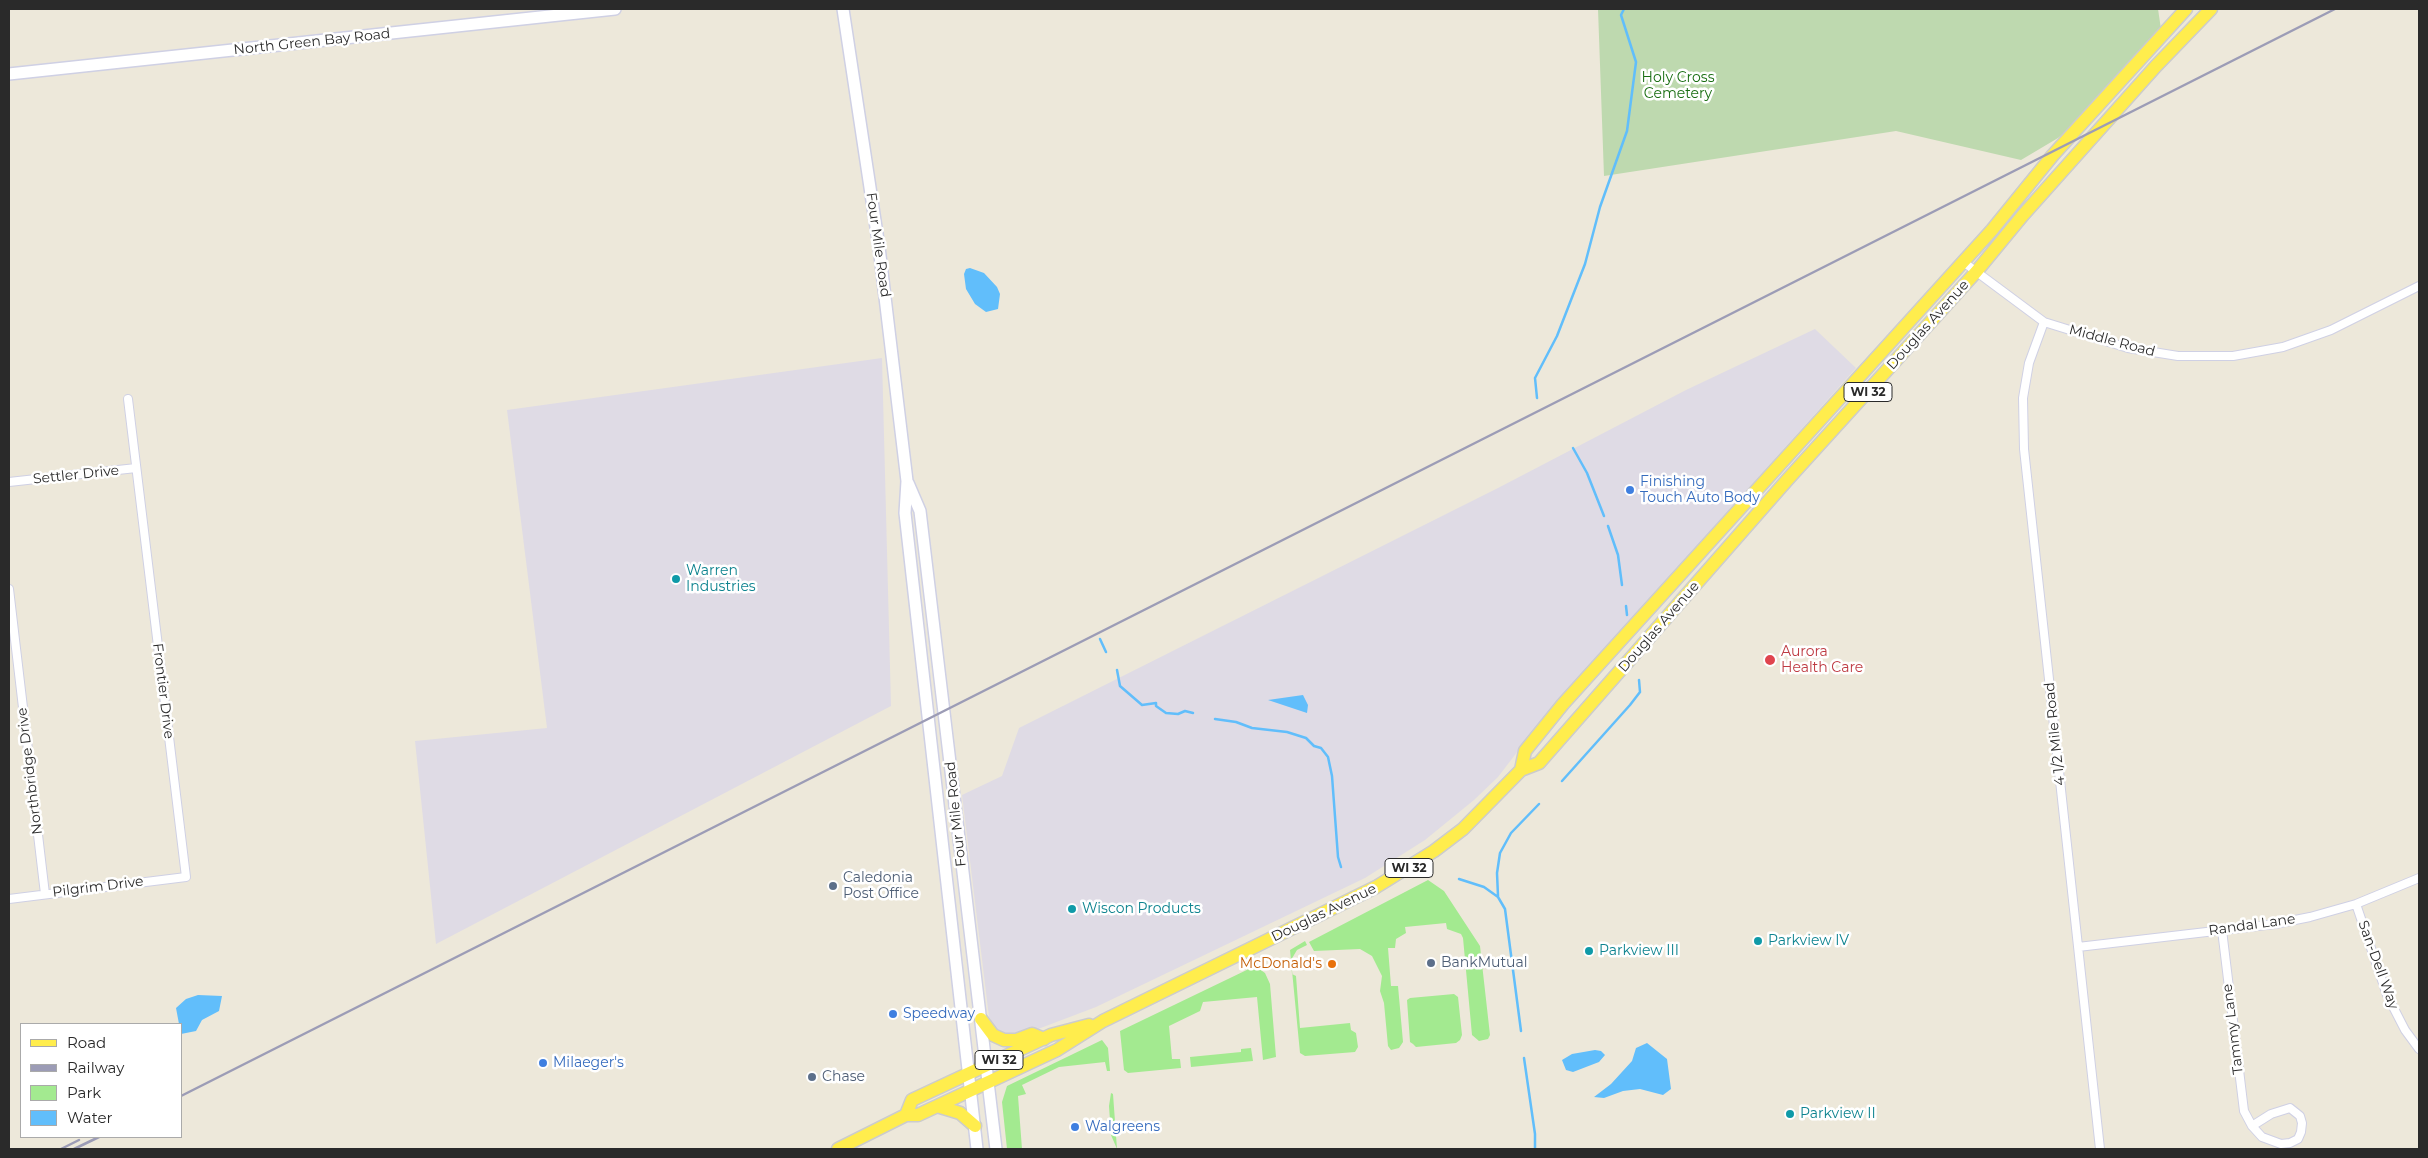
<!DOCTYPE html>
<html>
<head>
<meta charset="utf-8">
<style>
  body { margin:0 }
  #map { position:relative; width:2428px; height:1158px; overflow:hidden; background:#ede8da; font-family:Montserrat,sans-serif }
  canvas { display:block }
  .frame { position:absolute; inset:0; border:10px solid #2a2a2a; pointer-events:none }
  .legend { position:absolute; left:20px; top:1023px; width:162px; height:115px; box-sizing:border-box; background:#fff; border:1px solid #aaa; margin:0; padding:6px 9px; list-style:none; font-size:15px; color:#2a2a2a }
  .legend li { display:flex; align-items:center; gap:10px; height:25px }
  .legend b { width:25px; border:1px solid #aaa }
</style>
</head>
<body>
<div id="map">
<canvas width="2428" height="1158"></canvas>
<div class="frame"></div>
<ul class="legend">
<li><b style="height:6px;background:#ffed4d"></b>Road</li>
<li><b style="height:6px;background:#9c9cb6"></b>Railway</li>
<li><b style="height:14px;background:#a3ea90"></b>Park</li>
<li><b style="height:14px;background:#61befb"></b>Water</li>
</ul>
</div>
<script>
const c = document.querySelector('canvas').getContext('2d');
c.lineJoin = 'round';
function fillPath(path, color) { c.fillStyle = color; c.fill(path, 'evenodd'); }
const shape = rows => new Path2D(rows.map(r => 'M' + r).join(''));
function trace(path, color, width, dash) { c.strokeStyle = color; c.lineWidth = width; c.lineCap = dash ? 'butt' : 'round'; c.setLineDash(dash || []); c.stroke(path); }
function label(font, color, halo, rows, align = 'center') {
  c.font = font + ' Montserrat,sans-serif'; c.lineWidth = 5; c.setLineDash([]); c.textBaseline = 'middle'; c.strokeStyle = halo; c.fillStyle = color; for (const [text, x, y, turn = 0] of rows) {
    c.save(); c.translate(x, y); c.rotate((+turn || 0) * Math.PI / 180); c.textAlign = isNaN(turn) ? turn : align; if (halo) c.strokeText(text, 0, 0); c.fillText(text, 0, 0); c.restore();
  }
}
const industrial = shape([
  [1815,329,1856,368,1544,717,1498,777,1474,800,1425,840,1365,878,1096,1007,1017,1037,1000,1035,989,1017,962,795,1002,776,1019,728,1498,488,1686,390],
  [882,358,891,706,436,944,415,741,547,728,507,410]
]);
const green = shape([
  [1428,880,1444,891,1480,946,1490,1035,1488,1039,1479,1041,1472,1035,1463,938,1461,934,1447,929,1446,923,1405,927,1406,933,1396,939,1395,948,1388,948,1391,986,1398,986,1403,1042,1399,1048,1391,1050,1388,1046,1384,1003,1380,991,1382,976,1372,956,1360,949,1314,951,1309,942],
  [1305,941,1307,945,1297,950,1291,960,1292,974,1296,976,1300,1028,1350,1023,1351,1030,1356,1033,1358,1047,1355,1052,1305,1056,1300,1053,1290,950],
  [1255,966,1265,973,1270,984,1276,1057,1263,1060,1257,997,1203,1002,1200,1011,1169,1026,1172,1059,1180,1059,1181,1068,1128,1073,1124,1070,1120,1031],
  [1454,994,1458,997,1462,1035,1460,1040,1456,1043,1416,1047,1413,1044,1410,1042,1407,1000,1410,998],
  [1102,1040,1108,1048,1110,1071,1107,1071,1105,1062,1059,1067,1022,1085,1026,1094,1018,1096,1022,1149,1007,1149,1002,1102,1007,1086],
  [1251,1048,1253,1061,1191,1067,1190,1057,1241,1052,1241,1049],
  [1111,1093,1113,1094,1117,1149,1111,1135,1109,1106]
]);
const cemetery = shape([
  [1598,9,2158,9,2162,36,2101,104,2058,138,2021,160,1896,131,1604,176]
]);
const water = shape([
  [970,268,984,273,997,287,1000,294,998,309,986,312,975,304,966,289,964,274,966,269],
  [1303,695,1308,705,1307,713,1268,700],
  [198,995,222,996,219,1011,202,1020,196,1031,181,1034,181,1024,179,1024,176,1008,186,999],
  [1647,1043,1667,1059,1671,1089,1663,1095,1640,1089,1623,1091,1604,1098,1594,1097,1611,1084,1632,1061,1636,1048],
  [1595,1050,1601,1051,1605,1055,1599,1062,1573,1072,1566,1070,1562,1060,1572,1054]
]);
const stream = shape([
  [1537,398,1535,378,1557,336,1585,264,1600,207,1627,131,1636,62,1621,15,1624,9],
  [1573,448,1587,473,1604,516],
  [1608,526,1618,555,1622,585],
  [1626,606,1627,615],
  [1100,639,1106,652],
  [1117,670,1120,686,1142,705,1156,703,1156,706,1166,713,1178,714,1185,711,1193,713],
  [1215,719,1236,722,1252,728,1287,732,1306,738,1314,746,1321,748,1328,757,1332,776,1338,857,1341,867],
  [1562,781,1630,705,1640,692,1639,680],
  [1459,879,1484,887,1498,897,1505,909,1521,1031],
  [1498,896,1497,873,1500,853,1511,833,1539,804],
  [1524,1058,1535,1134,1535,1149]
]);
const street = shape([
  [1962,261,2044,322,2128,348,2178,356,2233,356,2283,347,2331,330,2419,286],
  [2044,322,2029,363,2023,398,2024,449,2100,1149],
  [9,482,136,468],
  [9,589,45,894],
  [9,899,186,877,128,399],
  [2356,904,2387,995,2405,1030,2419,1049],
  [2222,930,2244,1111,2252,1126,2262,1137,2281,1144,2290,1143,2298,1139,2301,1132,2302,1123,2300,1116,2290,1108,2271,1114,2252,1126],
  [2078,947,2275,924,2310,917,2356,904,2419,878]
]);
const secondary = shape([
  [843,9,879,247,907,481,905,513,977,1149],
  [9,74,615,9],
  [908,483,920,511,996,1149]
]);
const primary = shape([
  [1521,770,1525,751,1563,704,1992,230,2053,155,2186,9],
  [981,1019,993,1035,1004,1040,1016,1040,1032,1034,1044,1039],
  [937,1106,960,1113,975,1126],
  [906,1115,912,1100,1051,1035,1089,1025],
  [838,1149,906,1115,918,1115,1057,1050,1103,1021,1376,887,1434,851,1463,829,1521,770,1539,763,1788,479,1976,272,2023,215,2156,66,2211,9]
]);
const rail = shape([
  [181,1096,2335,9],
  [61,1149,79,1140],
  [74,1149,99,1137]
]);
const markers = [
  [1630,490,5,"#3f7fe0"],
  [676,579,5,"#0f9aa8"],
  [1770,660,6,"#e0444e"],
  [833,886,5,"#5c6f8a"],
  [1072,909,5,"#0f9aa8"],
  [1758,941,5,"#0f9aa8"],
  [1589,951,5,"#0f9aa8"],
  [1431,963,5,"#5c6f8a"],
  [1332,964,5,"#e8710a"],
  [893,1014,5,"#3f7fe0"],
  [543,1063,5,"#3f7fe0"],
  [812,1077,5,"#5c6f8a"],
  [1790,1114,5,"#0f9aa8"],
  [1075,1127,5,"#3f7fe0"]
];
const shields = [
  [1868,392,48],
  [1409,868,48],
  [999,1060,48]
];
const shieldNames = [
  ["WI 32",1868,392],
  ["WI 32",1409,868],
  ["WI 32",999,1060]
];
const streetNames = [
  ["North Green Bay Road",312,42,-6],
  ["Four Mile Road",878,245,82],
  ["Douglas Avenue",1928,325,-48],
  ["Middle Road",2112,341,15],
  ["Settler Drive",76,475,-6],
  ["Douglas Avenue",1659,627,-49],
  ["Frontier Drive",163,691,83],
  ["4 1/2 Mile Road",2055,734,-96],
  ["Northbridge Drive",30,771,-97],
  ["Four Mile Road",956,814,-96],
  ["Pilgrim Drive",98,887,-7],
  ["Douglas Avenue",1324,913,-26],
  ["Randal Lane",2252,925,-8],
  ["San-Dell Way",2378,965,70],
  ["Tammy Lane",2233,1029,-97]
];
const parkNames = [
  ["Holy Cross",1678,78],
  ["Cemetery",1678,94]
];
const shopNames = [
  ["Finishing",1640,482],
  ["Touch Auto Body",1640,498],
  ["Speedway",903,1014],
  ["Milaeger's",553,1063],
  ["Walgreens",1085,1127]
];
const cultureNames = [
  ["Warren",686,571],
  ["Industries",686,587],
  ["Wiscon Products",1082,909],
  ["Parkview IV",1768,941],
  ["Parkview III",1599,951],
  ["Parkview II",1800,1114]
];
const healthNames = [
  ["Aurora",1781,652],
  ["Health Care",1781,668]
];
const serviceNames = [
  ["Caledonia",843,878],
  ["Post Office",843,894],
  ["BankMutual",1441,963],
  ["Chase",822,1077]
];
const foodNames = [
  ["McDonald's",1322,964]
];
fillPath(industrial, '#dfdbe5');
fillPath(green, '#a3ea90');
fillPath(cemetery, '#bed9af');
fillPath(water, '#61befb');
trace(stream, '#61befb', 2.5);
trace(street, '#cfd0e4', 10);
trace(secondary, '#cfd0e4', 14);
trace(primary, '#ccc', 15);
trace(street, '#fff', 8);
trace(secondary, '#fff', 11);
trace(primary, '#ffed4d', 12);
trace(rail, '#9c9cb6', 2.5);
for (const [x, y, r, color] of markers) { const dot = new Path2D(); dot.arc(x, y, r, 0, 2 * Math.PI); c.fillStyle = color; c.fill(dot); trace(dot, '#fff', 2); }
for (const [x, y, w] of shields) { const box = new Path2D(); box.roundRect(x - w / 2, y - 9.5, w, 19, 4); c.fillStyle = '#fff'; c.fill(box); trace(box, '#2a2a2a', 1); }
label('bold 12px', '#2a2a2a', null, shieldNames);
label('14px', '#2a2a2a', '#fff', streetNames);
label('14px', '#196e12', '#fff', parkNames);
label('14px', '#366cbe', '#fff', shopNames, 'left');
label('14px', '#0d838f', '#fff', cultureNames, 'left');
label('14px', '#be3a42', '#fff', healthNames, 'left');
label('14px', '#4e5e75', '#fff', serviceNames, 'left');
label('14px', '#c56008', '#fff', foodNames, 'right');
</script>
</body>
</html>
